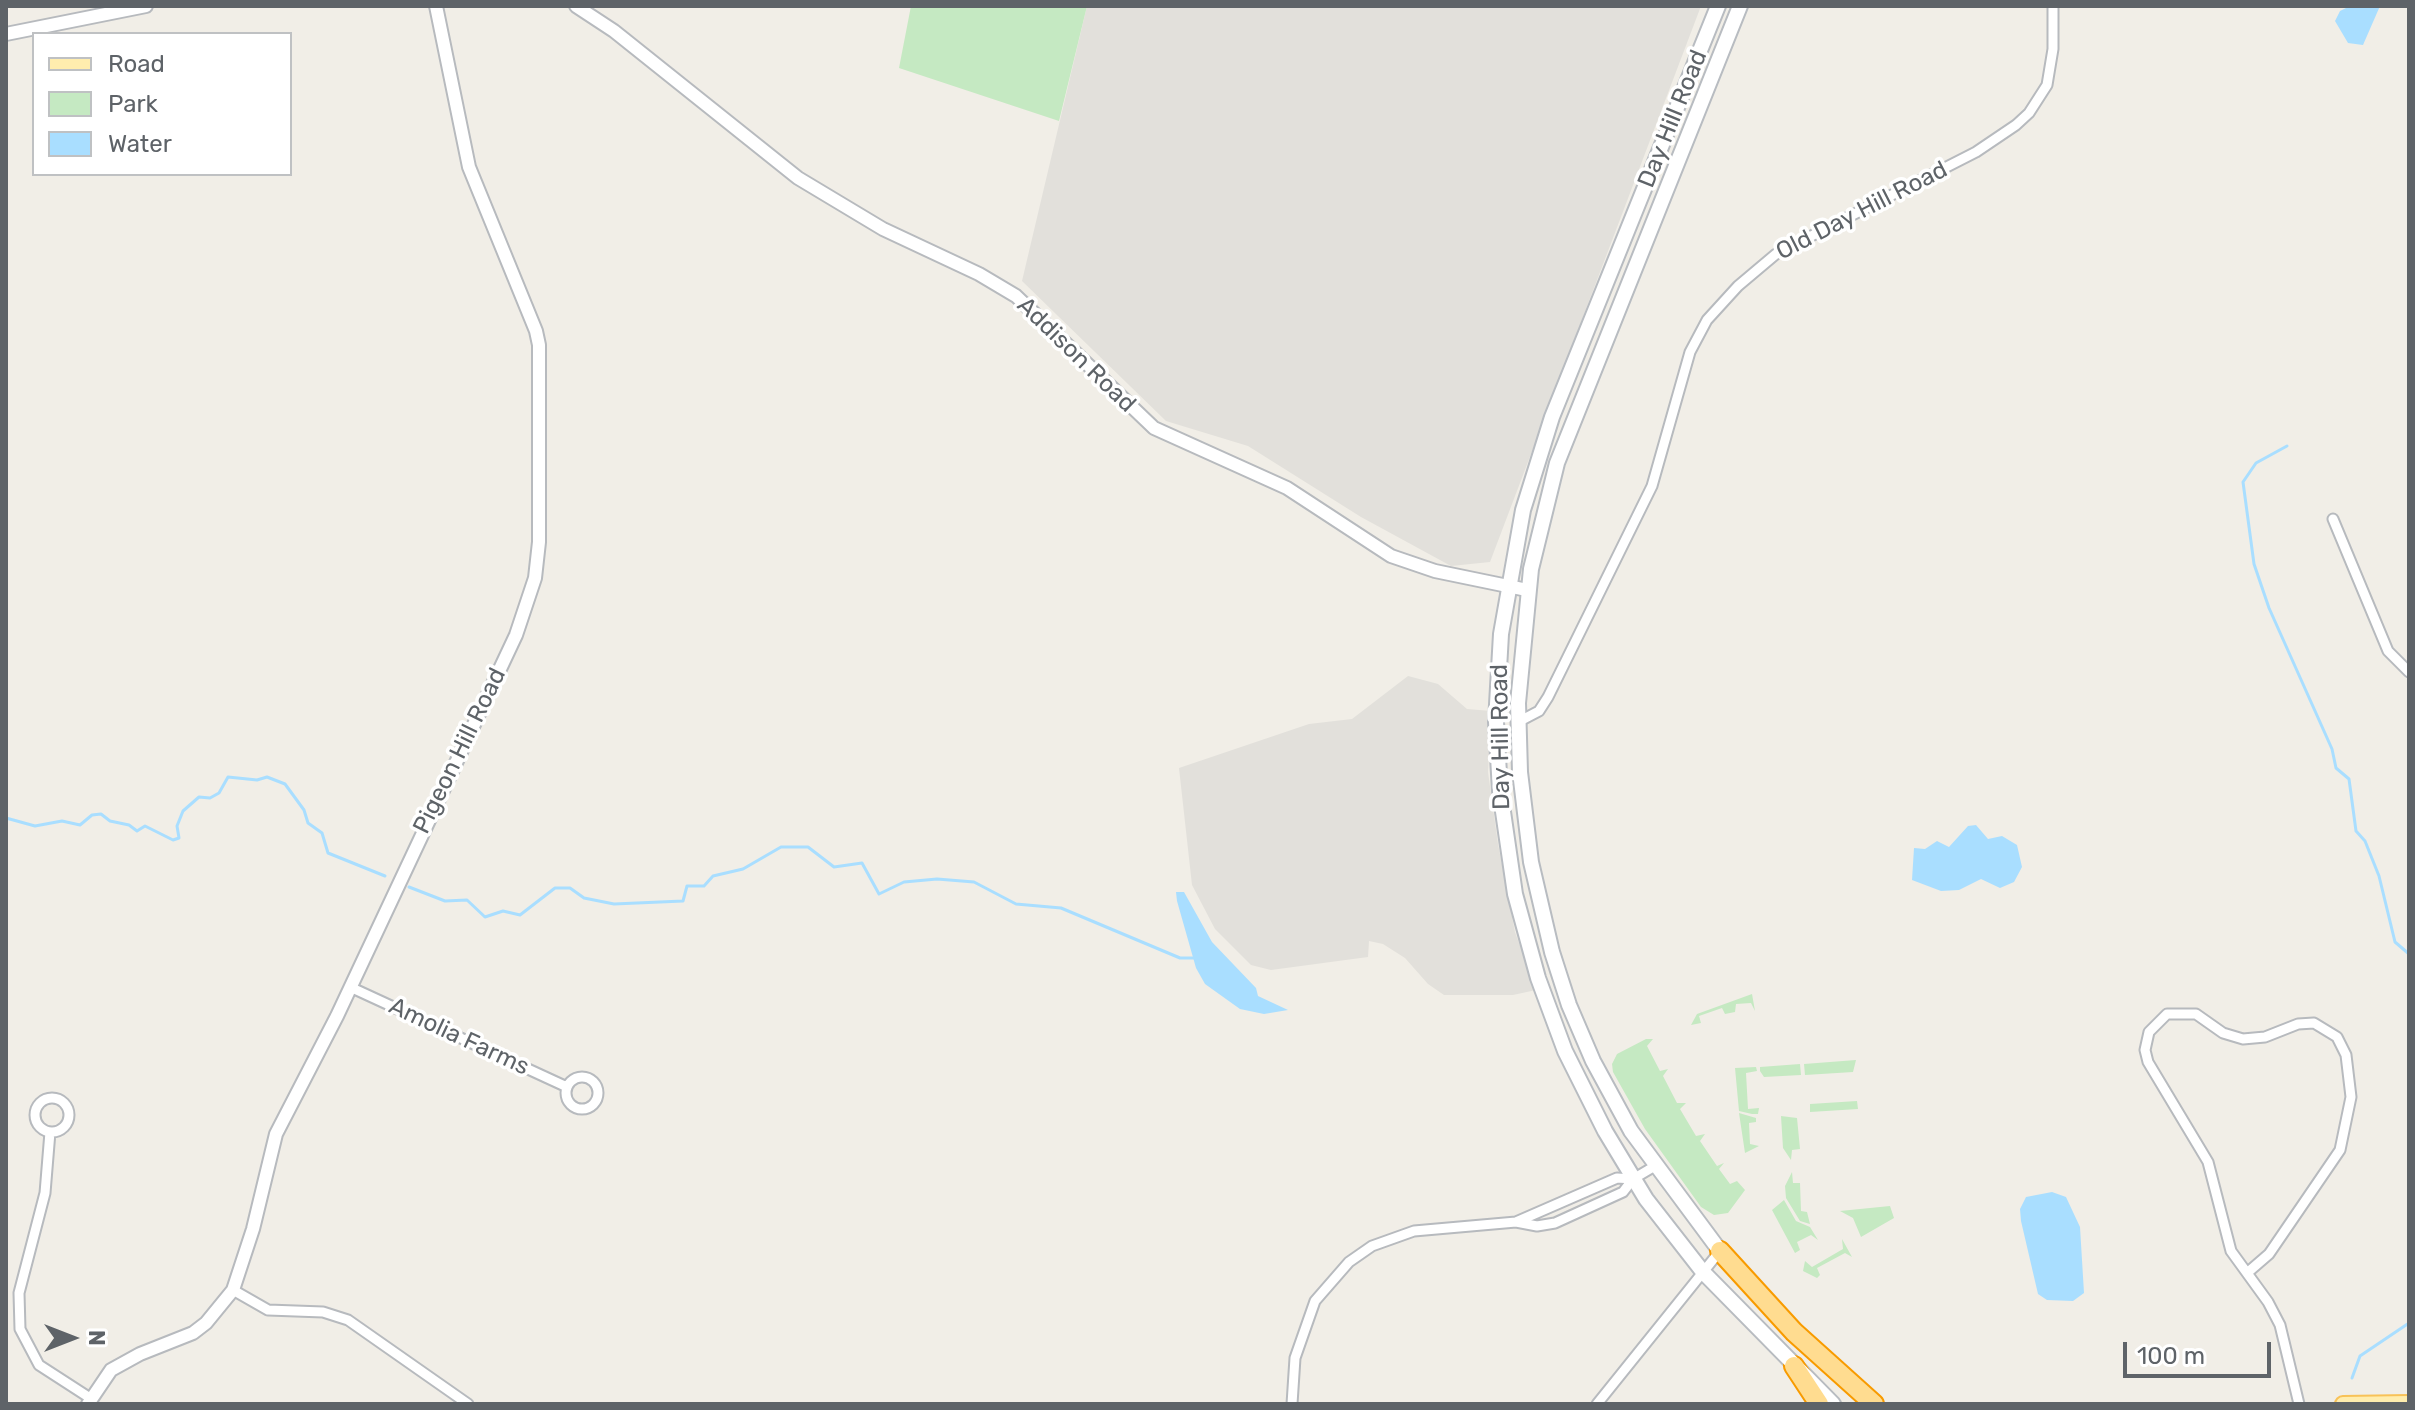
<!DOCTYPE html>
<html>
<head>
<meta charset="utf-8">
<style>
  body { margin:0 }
  #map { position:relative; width:2415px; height:1410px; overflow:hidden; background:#f1eee7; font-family:Rubik,sans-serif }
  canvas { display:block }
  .frame { position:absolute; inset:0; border:8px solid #5e6368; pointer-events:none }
  .legend { position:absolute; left:32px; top:32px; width:260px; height:144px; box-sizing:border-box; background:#fff; border:2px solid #bfc1c3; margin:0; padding:10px 14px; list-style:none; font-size:24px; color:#5e6368 }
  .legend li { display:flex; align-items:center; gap:16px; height:40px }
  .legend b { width:40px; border:2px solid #bfc1c3 }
  .north { position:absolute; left:32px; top:1298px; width:80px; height:80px; -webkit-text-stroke:6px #fff; paint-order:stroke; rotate:90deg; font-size:22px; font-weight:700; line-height:32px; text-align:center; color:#5e6368 }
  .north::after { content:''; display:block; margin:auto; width:28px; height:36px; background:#5e6368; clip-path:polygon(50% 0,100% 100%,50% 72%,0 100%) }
  .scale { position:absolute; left:2123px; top:1342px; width:148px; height:36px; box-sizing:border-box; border:4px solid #5e6368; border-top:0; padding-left:10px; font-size:24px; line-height:28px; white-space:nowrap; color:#5e6368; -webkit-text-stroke:6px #fff; paint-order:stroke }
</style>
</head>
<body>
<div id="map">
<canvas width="2415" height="1410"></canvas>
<div class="frame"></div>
<ul class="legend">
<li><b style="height:10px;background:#ffedae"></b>Road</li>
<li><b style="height:22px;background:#c5e9c2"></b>Park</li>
<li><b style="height:22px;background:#a9deff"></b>Water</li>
</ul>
<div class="north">N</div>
<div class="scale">100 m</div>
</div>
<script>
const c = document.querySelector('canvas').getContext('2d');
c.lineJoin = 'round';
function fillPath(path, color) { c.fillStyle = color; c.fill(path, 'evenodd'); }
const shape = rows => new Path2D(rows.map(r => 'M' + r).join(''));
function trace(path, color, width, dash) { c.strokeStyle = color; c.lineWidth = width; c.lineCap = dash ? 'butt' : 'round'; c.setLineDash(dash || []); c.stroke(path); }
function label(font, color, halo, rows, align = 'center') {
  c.font = font + ' Rubik,sans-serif'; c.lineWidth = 7; c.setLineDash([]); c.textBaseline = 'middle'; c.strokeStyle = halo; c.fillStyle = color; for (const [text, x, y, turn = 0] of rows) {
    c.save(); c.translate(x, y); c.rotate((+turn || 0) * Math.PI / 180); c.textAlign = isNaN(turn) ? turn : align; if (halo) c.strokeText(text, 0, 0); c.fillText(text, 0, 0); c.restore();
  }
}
const industrial = shape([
  [1087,6,1701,6,1490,562,1451,566,1361,517,1248,446,1166,421,1022,281],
  [1408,676,1438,684,1467,709,1491,711,1488,772,1498,844,1515,932,1536,990,1513,995,1444,995,1428,984,1405,958,1383,944,1369,941,1368,957,1271,970,1251,965,1215,929,1192,885,1179,768,1309,724,1352,719]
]);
const green = shape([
  [911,6,1087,6,1059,121,899,68],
  [1752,994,1755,1011,1751,1003,1736,1004,1735,1012,1725,1014,1722,1008,1699,1016,1701,1023,1691,1025,1697,1014],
  [1646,1039,1653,1039,1647,1046,1660,1071,1668,1069,1663,1076,1677,1103,1686,1103,1680,1109,1696,1136,1705,1134,1700,1141,1717,1166,1724,1163,1719,1169,1730,1184,1737,1181,1745,1190,1728,1213,1714,1215,1701,1207,1645,1129,1613,1072,1612,1064,1617,1054],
  [1856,1060,1853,1072,1805,1075,1804,1064],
  [1800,1064,1801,1075,1764,1077,1760,1071,1760,1067],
  [1756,1067,1757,1071,1746,1073,1748,1109,1759,1108,1758,1114,1752,1114,1739,1111,1735,1068],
  [1857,1101,1858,1109,1810,1112,1810,1104],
  [1739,1113,1756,1118,1756,1122,1749,1123,1750,1144,1759,1146,1745,1153],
  [1781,1116,1797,1118,1800,1149,1792,1150,1791,1160,1783,1148],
  [1792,1172,1793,1183,1800,1183,1801,1211,1807,1212,1810,1224,1800,1221,1786,1198,1785,1186],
  [1784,1200,1796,1221,1810,1227,1818,1240,1811,1235,1797,1242,1800,1250,1795,1253,1772,1210],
  [1890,1206,1894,1218,1861,1237,1853,1218,1840,1211],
  [1842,1239,1852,1257,1845,1253,1817,1268,1820,1275,1817,1278,1803,1271,1805,1261,1812,1267,1843,1249]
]);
const water = shape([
  [2350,6,2380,6,2363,45,2348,43,2335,21,2340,11],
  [1976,825,1988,839,2002,836,2017,845,2022,867,2014,882,2000,888,1981,879,1959,890,1941,891,1912,880,1914,848,1925,849,1937,841,1949,847,1968,826],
  [1184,892,1212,942,1256,988,1258,996,1288,1010,1264,1014,1240,1009,1205,984,1196,968,1177,901,1176,892],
  [2052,1192,2066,1197,2080,1227,2084,1293,2073,1301,2047,1300,2038,1294,2021,1221,2020,1209,2026,1197]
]);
const stream = shape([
  [2287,446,2256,463,2243,482,2254,564,2269,608,2332,749,2336,768,2349,779,2356,831,2365,841,2379,876,2395,942,2409,954],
  [6,818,35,826,62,821,80,825,92,815,101,814,110,821,129,825,137,831,145,826,173,840,179,838,177,826,183,811,199,797,210,798,219,793,228,777,257,780,267,777,285,784,304,810,308,823,322,833,328,853,385,876],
  [409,887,445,901,467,900,485,917,503,911,520,915,555,888,570,888,584,898,614,904,683,901,687,886,704,886,713,876,743,869,781,847,808,847,834,867,862,863,879,894,904,882,937,879,974,882,1016,904,1061,908,1180,958,1198,958],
  [2352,1378,2360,1356,2409,1323]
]);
const minor = shape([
  [2333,519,2388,651,2409,672],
  [1518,722,1539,711,1548,697,1652,486,1690,352,1707,320,1738,286,1776,254,1976,152,2016,125,2029,113,2047,85,2053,49,2053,6],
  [350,987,567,1087],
  '566 1093a16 16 0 1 1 32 0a16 16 0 1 1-32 0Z',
  '35 1115a17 17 0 1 1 34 0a17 17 0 1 1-34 0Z',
  [50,1132,45,1193,19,1293,20,1329,39,1365,90,1398],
  [1516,1222,1617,1178,1633,1179],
  [2247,1273,2269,1254,2340,1150,2351,1097,2346,1055,2337,1037,2314,1023,2298,1024,2265,1037,2243,1039,2223,1033,2196,1014,2167,1014,2149,1032,2145,1050,2148,1062,2208,1162,2231,1251,2268,1302,2280,1325,2299,1404],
  [233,1290,268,1310,323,1312,348,1320,468,1404],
  [1292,1404,1295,1358,1315,1301,1349,1262,1372,1246,1414,1231,1516,1222,1537,1226,1555,1223,1623,1192,1633,1179,1655,1166],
  [1597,1404,1720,1251]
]);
const tertiary = shape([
  [576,6,614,31,798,178,883,229,979,274,1016,296,1154,428,1287,488,1391,556,1435,571,1527,590],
  [6,34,146,6],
  [88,1404,111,1370,140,1354,193,1333,206,1323,233,1290,253,1229,276,1134,337,1016,516,635,535,578,539,542,539,345,536,331,469,167,436,6]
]);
const secondary = shape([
  [1718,6,1552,417,1523,510,1501,634,1496,722,1500,791,1515,894,1538,978,1565,1051,1605,1131,1646,1199,1703,1272,1833,1404],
  [1720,1251,1631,1131,1593,1061,1569,1005,1552,952,1531,862,1520,772,1518,703,1531,569,1557,463,1740,6]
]);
const primary = shape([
  [2343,1404,2409,1403]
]);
const motorway = shape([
  [1720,1251,1794,1332,1874,1404],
  [1794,1366,1819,1404]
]);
const streetNames = [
  ["Day Hill Road",1673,119,-68],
  ["Old Day Hill Road",1862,211,-27],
  ["Addison Road",1076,355,44],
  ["Day Hill Road",1501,737,-91],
  ["Pigeon Hill Road",460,751,-64],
  ["Amolia Farms",459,1037,25]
];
fillPath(industrial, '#e2e0db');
fillPath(green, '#c5e9c2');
fillPath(water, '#a9deff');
trace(stream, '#a9deff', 3);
trace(minor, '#b7babe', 13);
trace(tertiary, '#b7babe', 16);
trace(secondary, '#b8bcc1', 18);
trace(primary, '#f8c258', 18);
trace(motorway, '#f89b00', 22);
trace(minor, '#fff', 9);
trace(tertiary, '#fff', 12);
trace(secondary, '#fff', 14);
trace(primary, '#ffedae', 14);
trace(motorway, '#ffdc90', 18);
label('24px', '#5e6368', '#fff', streetNames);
</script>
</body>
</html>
